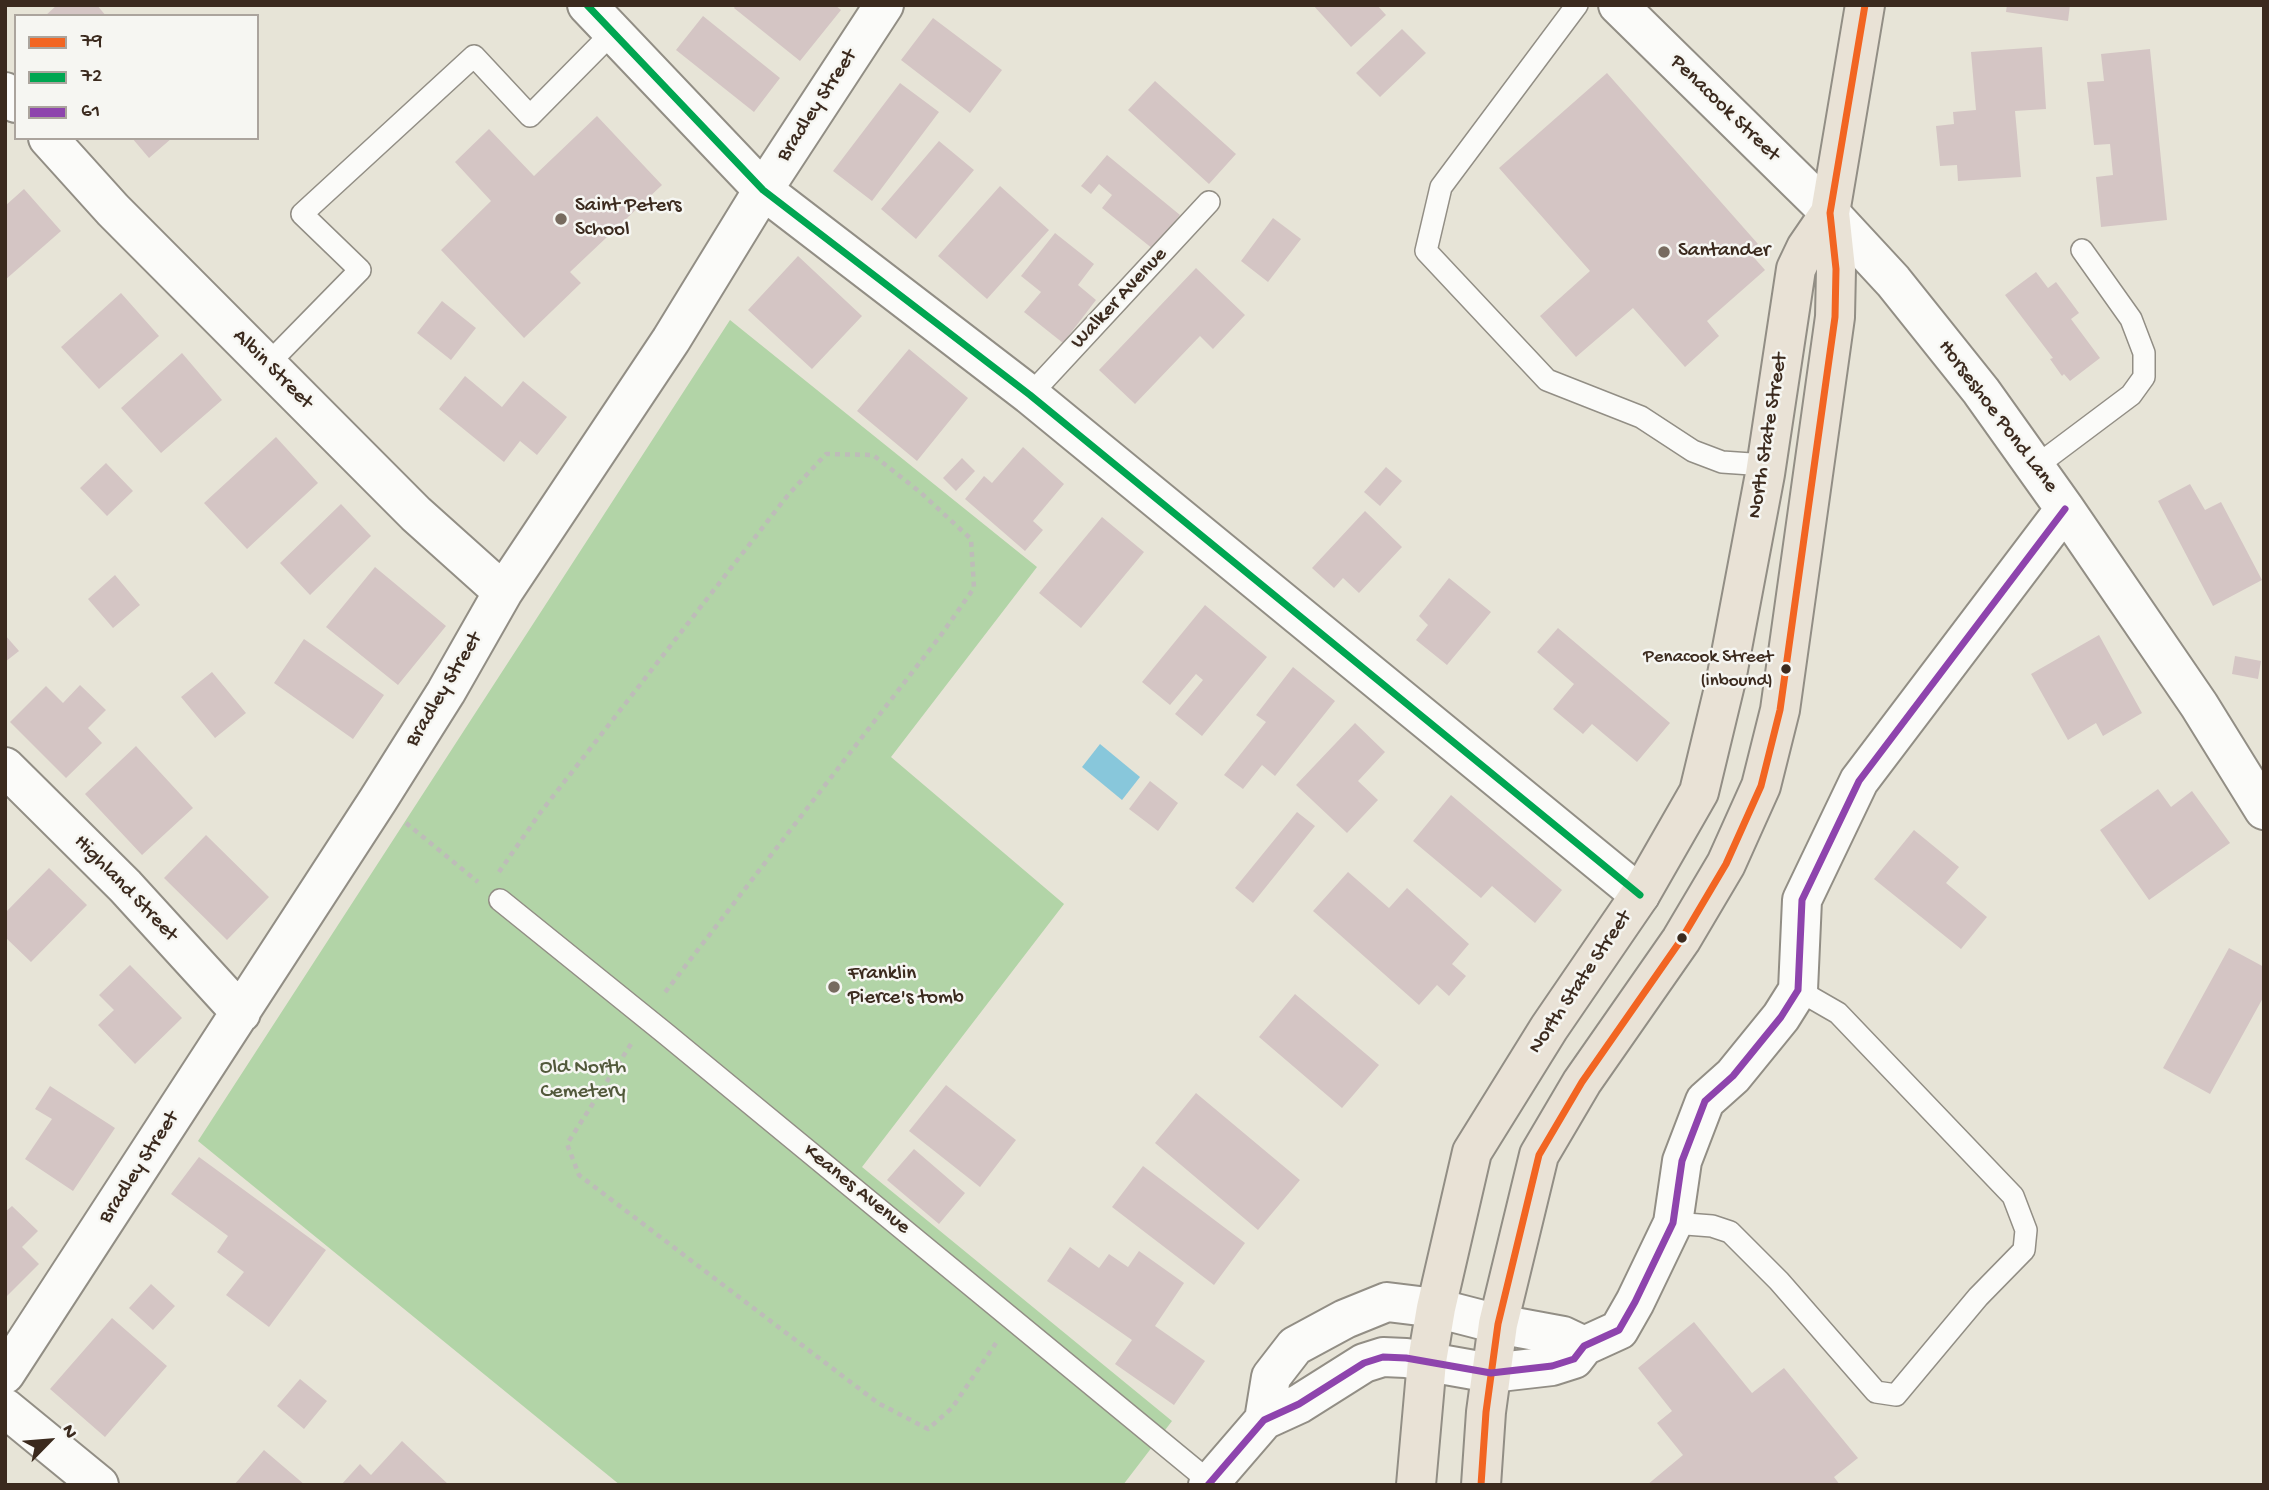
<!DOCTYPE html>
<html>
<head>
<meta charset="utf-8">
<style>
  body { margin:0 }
  #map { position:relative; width:2269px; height:1490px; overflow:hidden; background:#e7e4d7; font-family:"Gochi Hand",sans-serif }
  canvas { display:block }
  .frame { position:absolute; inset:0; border:7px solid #3b2a1e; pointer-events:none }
  .legend { position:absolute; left:14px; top:14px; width:245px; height:126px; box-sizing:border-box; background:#f6f6f2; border:2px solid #aba49d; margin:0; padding:9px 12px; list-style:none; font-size:21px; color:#3b2a1e }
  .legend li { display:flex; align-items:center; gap:14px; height:35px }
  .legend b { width:35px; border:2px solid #aba49d }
  .north { position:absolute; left:14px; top:1406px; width:70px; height:70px; -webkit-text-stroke:5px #f6f6f2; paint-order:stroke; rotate:65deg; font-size:19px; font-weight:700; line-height:28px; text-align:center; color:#3b2a1e }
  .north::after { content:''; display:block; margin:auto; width:24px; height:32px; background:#3b2a1e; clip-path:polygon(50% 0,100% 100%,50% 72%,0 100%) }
</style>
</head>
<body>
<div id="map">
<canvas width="2269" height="1490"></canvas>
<div class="frame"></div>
<ul class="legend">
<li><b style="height:9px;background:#f26522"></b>79</li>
<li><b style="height:9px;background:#00a651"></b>72</li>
<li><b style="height:9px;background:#8e44ad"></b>61</li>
</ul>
<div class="north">N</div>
</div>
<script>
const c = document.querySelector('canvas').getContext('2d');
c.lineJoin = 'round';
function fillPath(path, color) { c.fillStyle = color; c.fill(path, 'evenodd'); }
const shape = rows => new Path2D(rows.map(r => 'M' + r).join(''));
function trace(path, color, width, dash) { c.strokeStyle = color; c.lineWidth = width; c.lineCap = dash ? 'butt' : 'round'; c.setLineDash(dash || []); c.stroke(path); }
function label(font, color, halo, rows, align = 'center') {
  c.font = font + ' "Gochi Hand",sans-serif'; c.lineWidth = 5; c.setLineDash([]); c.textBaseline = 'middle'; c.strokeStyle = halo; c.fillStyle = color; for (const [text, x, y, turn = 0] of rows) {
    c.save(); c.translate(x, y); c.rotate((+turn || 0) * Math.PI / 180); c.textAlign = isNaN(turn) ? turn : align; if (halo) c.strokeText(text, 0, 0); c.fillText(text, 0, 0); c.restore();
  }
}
const green = shape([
  [730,320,1037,567,891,757,1064,904,862,1167,1172,1421,1123,1485,620,1485,198,1141]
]);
const water = shape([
  [1100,744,1140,777,1122,800,1082,767]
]);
const building = shape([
  [57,5,97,5,106,16,45,16],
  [736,5,835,5,841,10,800,61,734,8],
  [1313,5,1377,5,1386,15,1351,47],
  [2007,5,2070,5,2068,21,2006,12],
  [703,16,780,78,754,112,676,50],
  [933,18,1002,70,970,113,901,60],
  [1402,29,1426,53,1380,97,1356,73],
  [2042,47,2046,109,2015,111,2021,177,1958,181,1957,165,1940,166,1936,126,1954,124,1953,112,1976,110,1971,52],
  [2150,49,2167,220,2101,227,2096,177,2113,175,2110,144,2094,145,2087,82,2104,81,2101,54],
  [1607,73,1758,244,1749,252,1765,270,1707,321,1719,336,1685,367,1633,308,1576,357,1540,316,1590,271,1499,168],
  [1155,81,1236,154,1209,184,1128,110],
  [900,83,939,112,872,201,833,171],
  [597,116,662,185,570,272,581,283,524,338,441,250,491,201,455,162,489,129,534,176],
  [132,138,172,138,149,158],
  [939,141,974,170,916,239,881,209],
  [1107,155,1180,215,1153,249,1102,208,1112,195,1099,184,1091,194,1081,186],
  [1000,186,1049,230,987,299,938,256],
  [24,189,61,231,5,280,5,206],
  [1273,218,1301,239,1268,282,1241,261],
  [1055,233,1094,264,1078,285,1096,300,1063,343,1024,312,1041,292,1021,276],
  [798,256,862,316,812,369,748,310],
  [1196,268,1245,315,1213,349,1200,336,1135,404,1099,370],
  [2036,272,2048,288,2056,282,2079,313,2071,319,2100,358,2070,381,2064,374,2062,376,2050,359,2053,358,2005,295],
  [121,293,159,336,99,389,61,347],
  [442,301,476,328,451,360,417,333],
  [909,349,968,398,917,461,857,411],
  [182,353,222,400,161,453,121,408],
  [465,376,502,407,523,381,567,417,537,455,520,441,504,462,439,409],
  [276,437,318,483,247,549,204,503],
  [1023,447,1064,484,1033,521,1043,530,1025,551,965,499,984,476,992,483],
  [962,458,975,471,956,491,943,478],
  [106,463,133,491,107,516,80,488],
  [1386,467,1402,481,1380,506,1364,492],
  [2190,484,2205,510,2221,502,2262,580,2213,606,2158,501],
  [341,504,371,536,310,595,280,563],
  [1365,511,1402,547,1359,593,1343,578,1334,588,1312,568],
  [1102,517,1144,552,1081,628,1039,593],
  [375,567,446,626,398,685,326,627],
  [115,575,140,605,113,628,88,599],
  [1449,578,1491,612,1447,665,1416,640,1428,625,1419,616],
  [1205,605,1267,657,1202,736,1175,714,1203,680,1196,674,1170,705,1142,682],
  [1558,628,1670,723,1637,762,1592,724,1583,734,1553,709,1574,684,1537,652],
  [5,635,19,651,5,662],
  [2099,635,2142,713,2103,736,2096,723,2068,740,2031,674],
  [304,639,384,695,353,739,274,683],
  [2235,656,2261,661,2258,679,2232,674],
  [1293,667,1335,701,1275,776,1262,765,1243,789,1224,775,1266,722,1256,715],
  [212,672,246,713,215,738,181,697],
  [80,685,106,710,88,728,102,743,66,778,10,722,46,686,63,703],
  [1355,723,1385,752,1358,781,1378,800,1347,833,1296,785],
  [136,746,193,808,142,855,85,794],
  [1150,781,1178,803,1158,831,1129,809],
  [2158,789,2171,807,2192,791,2230,843,2149,900,2100,830],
  [1451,795,1562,890,1535,923,1492,886,1481,898,1413,841],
  [1297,812,1315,826,1253,903,1235,888],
  [1914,830,1959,867,1946,883,1987,917,1961,949,1874,879],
  [206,835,269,897,227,940,164,878],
  [49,868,87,905,31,962,5,937,5,913],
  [1348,872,1389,908,1407,888,1469,944,1452,964,1466,976,1449,996,1437,985,1419,1005,1313,911],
  [2229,948,2264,967,2264,996,2210,1094,2163,1068],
  [130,965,182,1018,135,1064,98,1025,114,1010,99,995],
  [1295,994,1379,1065,1342,1108,1259,1037],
  [946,1085,1016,1140,980,1187,909,1131],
  [50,1086,115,1128,73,1191,25,1159,52,1119,35,1109],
  [1196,1093,1300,1180,1258,1230,1155,1143],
  [914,1149,965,1193,939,1224,887,1180],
  [199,1157,326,1250,269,1327,226,1295,244,1272,217,1252,228,1236,171,1194],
  [1143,1166,1245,1243,1214,1285,1112,1207],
  [12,1206,38,1231,22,1247,39,1264,5,1298,5,1212],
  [1070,1247,1099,1268,1109,1254,1128,1267,1139,1251,1184,1283,1155,1326,1205,1361,1174,1405,1115,1364,1132,1340,1047,1281],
  [151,1284,175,1306,153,1330,129,1308],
  [112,1318,167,1366,105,1437,50,1389],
  [1694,1322,1752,1393,1784,1368,1858,1458,1834,1477,1840,1485,1647,1485,1683,1455,1657,1423,1672,1411,1638,1368],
  [300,1379,327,1401,304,1429,277,1406],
  [402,1441,449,1485,341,1485,360,1464,371,1475],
  [264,1450,305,1485,234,1485]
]);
const path = shape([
  [406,823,478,882],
  [499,872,540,813,788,495,826,454,873,455,920,492,971,539,974,588,941,635,663,995],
  [631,1044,567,1144,579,1175,878,1403,928,1429,952,1408,996,1343]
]);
const service = shape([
  [1577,5,1441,187,1426,251,1547,380,1641,417,1693,451,1722,462,1766,465],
  [267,365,360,270,302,214,474,56,530,116,613,32],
  [1030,395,1209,202],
  [2035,467,2131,395,2144,377,2144,353,2131,319,2082,250],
  [500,900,666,1034,1210,1482],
  [1673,1223,1712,1226,1730,1232,1779,1281,1876,1392,1896,1395,1978,1297,2024,1250,2026,1230,2013,1196,1838,1013,1798,990]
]);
const minor = shape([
  [587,5,763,190,1030,395,1640,895],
  [5,92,16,103],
  [48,138,113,210,416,514,503,592],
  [1830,213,1893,281,1981,391,2065,509,2199,705,2264,810],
  [5,767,125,886,241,1013],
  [1498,1324,1563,1336,1584,1346],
  [1491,1373,1552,1366,1574,1359,1584,1346,1619,1330,1635,1302,1673,1223,1682,1161,1705,1101,1733,1076,1781,1017,1798,990,1802,900,1859,781,2065,509],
  [5,1374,378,800,446,692,503,592,671,340,763,190,884,5],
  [5,1408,99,1485]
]);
const tertiary = shape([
  [1618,5,1830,213],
  [1264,1420,1271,1377,1295,1346,1345,1319,1387,1302,1436,1308,1498,1324],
  [1208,1485,1264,1420,1299,1404,1364,1363,1383,1357,1406,1358,1491,1373]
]);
const primary = shape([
  [1416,1485,1427,1361,1436,1308,1472,1152,1549,1028,1640,895,1699,792,1726,680,1765,474,1796,269,1806,248,1830,213],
  [1481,1485,1486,1412,1498,1324,1539,1155,1582,1082,1681,940,1726,864,1761,786,1780,710,1835,317,1836,269,1830,213,1865,5]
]);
const bus1 = shape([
  [1481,1485,1486,1412,1498,1324,1539,1155,1582,1082,1681,940,1726,864,1761,786,1780,710,1835,317,1836,269,1830,213,1865,5]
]);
const bus2 = shape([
  [587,5,763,190,1030,395,1640,895]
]);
const bus3 = shape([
  [1208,1485,1264,1420,1299,1404,1364,1363,1383,1357,1406,1358,1491,1373,1552,1366,1574,1359,1584,1346,1619,1330,1635,1302,1673,1223,1682,1161,1705,1101,1733,1076,1781,1017,1798,990,1802,900,1859,781,2065,509]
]);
const markers = [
  [561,219,7,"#776b5f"],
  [1664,252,7,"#776b5f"],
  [1786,669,6,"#3b2a1e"],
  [1682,938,6,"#3b2a1e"],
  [834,987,7,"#776b5f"]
];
const busNames = [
  ["Penacook Street",1773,658],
  ["(inbound)",1773,682]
];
const streetNames = [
  ["Bradley Street",818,106,-57],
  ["Penacook Street",1724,109,44],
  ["Walker Avenue",1120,299,-47],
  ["Albin Street",272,370,45],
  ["Horseshoe Pond Lane",1997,417,53],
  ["North State Street",1769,436,-81],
  ["Bradley Street",445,690,-59],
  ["Highland Street",125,889,46],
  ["North State Street",1581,983,-56],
  ["Bradley Street",140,1168,-57],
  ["Keanes Avenue",856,1190,39]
];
const poiNames = [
  ["Saint Peters",575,207],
  ["School",575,231],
  ["Santander",1678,252],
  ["Franklin",848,975],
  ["Pierce's tomb",848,999]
];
const parkNames = [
  ["Old North",583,1069],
  ["Cemetery",583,1093]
];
fillPath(green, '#b2d4a7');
fillPath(water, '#88c7db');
fillPath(building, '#d4c5c4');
trace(service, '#928e85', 24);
trace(minor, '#928e85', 42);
trace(tertiary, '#928e85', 42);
trace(primary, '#928e85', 42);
trace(path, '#bebcb9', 4.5, [5, 5]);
trace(service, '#fbfbf9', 21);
trace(minor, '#fbfbf9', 38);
trace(tertiary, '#fbfbf9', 38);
trace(primary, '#e9e2d6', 38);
trace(bus1, '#f26522', 7);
trace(bus2, '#00a651', 7);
trace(bus3, '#8e44ad', 7);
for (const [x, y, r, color] of markers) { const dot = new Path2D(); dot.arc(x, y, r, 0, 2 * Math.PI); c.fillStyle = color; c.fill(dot); trace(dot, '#f6f6f2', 2.5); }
label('19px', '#3b2a1e', '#f6f6f2', busNames, 'right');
label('21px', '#3b2a1e', '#f6f6f2', streetNames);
label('21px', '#3b2a1e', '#f6f6f2', poiNames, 'left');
label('21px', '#52593b', '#f6f6f2', parkNames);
</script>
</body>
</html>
